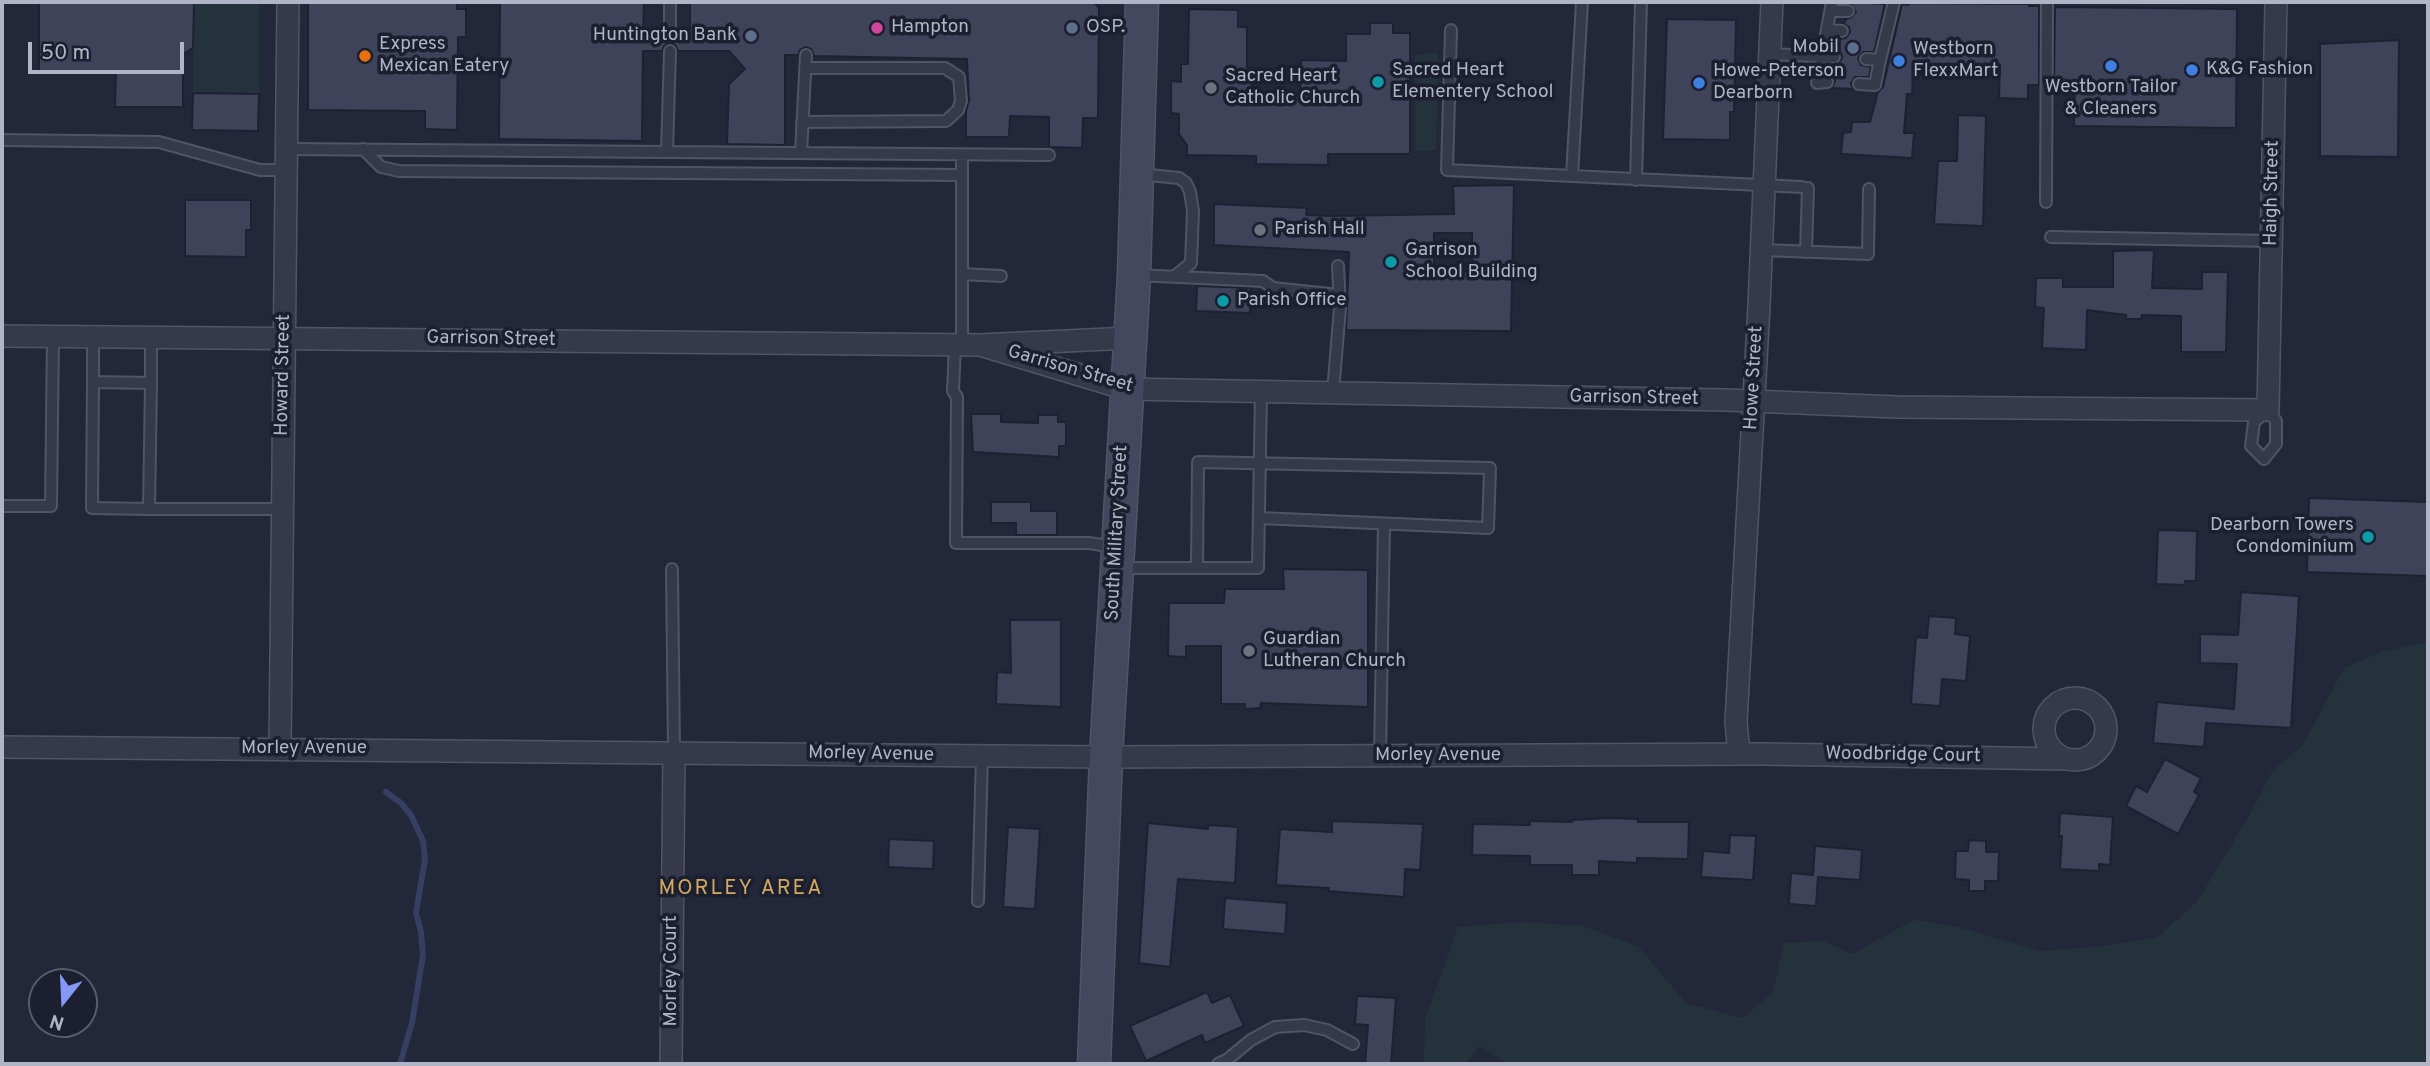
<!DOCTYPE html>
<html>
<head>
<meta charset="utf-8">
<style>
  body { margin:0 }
  #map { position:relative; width:2430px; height:1066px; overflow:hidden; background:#22273a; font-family:Overpass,sans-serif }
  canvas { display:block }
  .frame { position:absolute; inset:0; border:4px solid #b1b4c6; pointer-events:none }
  .north { position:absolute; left:28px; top:968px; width:70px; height:70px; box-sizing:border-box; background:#1b1f2f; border:2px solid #575b6b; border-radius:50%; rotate:198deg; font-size:19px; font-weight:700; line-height:28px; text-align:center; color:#b1b4c6 }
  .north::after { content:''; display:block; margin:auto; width:24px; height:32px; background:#8698f6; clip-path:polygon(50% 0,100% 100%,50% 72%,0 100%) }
  .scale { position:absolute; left:28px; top:42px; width:156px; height:32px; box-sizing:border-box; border:4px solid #b1b4c6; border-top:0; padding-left:9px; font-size:21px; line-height:24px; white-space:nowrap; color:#b1b4c6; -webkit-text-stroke:5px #1b1f2f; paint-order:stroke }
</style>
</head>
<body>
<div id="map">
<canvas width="2430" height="1066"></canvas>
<div class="frame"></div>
<div class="north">N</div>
<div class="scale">50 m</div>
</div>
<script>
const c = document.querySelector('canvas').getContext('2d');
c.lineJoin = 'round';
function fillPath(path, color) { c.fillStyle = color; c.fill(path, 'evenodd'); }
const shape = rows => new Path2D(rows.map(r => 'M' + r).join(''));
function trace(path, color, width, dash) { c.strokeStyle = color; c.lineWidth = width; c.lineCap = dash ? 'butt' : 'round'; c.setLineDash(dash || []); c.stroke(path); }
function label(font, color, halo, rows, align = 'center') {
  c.font = font + ' Overpass,sans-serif'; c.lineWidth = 7; c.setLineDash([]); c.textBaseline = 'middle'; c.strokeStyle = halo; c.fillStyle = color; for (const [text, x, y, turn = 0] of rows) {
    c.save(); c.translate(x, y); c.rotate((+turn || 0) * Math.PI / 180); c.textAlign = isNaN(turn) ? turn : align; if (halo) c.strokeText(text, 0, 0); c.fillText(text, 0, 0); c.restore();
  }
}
const green = shape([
  [194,2,259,2,259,94,193,93],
  [1438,53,1436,150,1415,151,1415,55],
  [2428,642,2428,1064,1508,1064,1480,1046,1465,1064,1424,1064,1425,1019,1458,927,1522,922,1583,926,1639,947,1686,1003,1742,1018,1773,992,1784,943,1823,941,1852,954,1914,920,1958,927,2040,951,2095,947,2156,938,2197,902,2250,814,2273,770,2303,745,2344,668,2380,652]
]);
const stream = shape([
  [386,792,401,803,411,815,423,841,425,859,416,913,421,932,423,955,412,1023,400,1064]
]);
const building = shape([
  [39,2,194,2,193,48,183,54,183,107,115,107,116,72,39,71,39,2],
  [308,2,457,2,457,9,466,9,466,37,458,37,457,130,425,129,425,111,308,110,308,2],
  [500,2,644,2,643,30,662,30,664,34,669,38,674,36,678,30,690,30,690,2,1094,2,1099,8,1098,118,1083,118,1082,148,1049,147,1049,117,1010,116,1009,137,966,137,966,111,969,100,967,59,814,56,811,49,806,47,800,50,798,55,785,55,785,145,727,144,729,84,745,69,729,51,678,51,675,45,670,43,664,46,662,51,643,51,642,141,499,139,500,2],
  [1850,2,1885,4,1874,52,1863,52,1858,58,1861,65,1871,67,1869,77,1855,77,1851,83,1853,89,1832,88,1835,81,1830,75,1832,65,1838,64,1842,58,1841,53,1837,50,1840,39,1846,38,1850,32,1849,27,1844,24,1846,19,1852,17,1856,12,1850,2],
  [1909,3,2029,4,2029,6,2039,6,2039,85,2028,85,2028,99,1999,98,2000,65,1933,64,1932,73,1913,72,1912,94,1907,94,1904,133,1914,133,1912,158,1841,154,1843,133,1851,132,1852,122,1870,122,1878,92,1883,87,1902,4,1908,5,1909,3],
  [2055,7,2237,9,2236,128,2074,126,2075,85,2054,85,2055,7],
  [1189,9,1238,10,1238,27,1247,27,1247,68,1253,68,1252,93,1300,93,1301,60,1346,61,1346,34,1370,34,1370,23,1393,23,1393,33,1410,33,1410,154,1328,154,1328,165,1256,164,1256,156,1187,155,1187,145,1179,134,1179,114,1171,113,1171,81,1181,82,1181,64,1188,64,1189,9],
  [1667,19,1736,20,1734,112,1730,112,1730,140,1663,139,1667,19],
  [2399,40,2398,157,2320,156,2320,44,2399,40],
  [193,93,259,94,258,131,192,130,193,93],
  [1958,115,1986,116,1983,226,1934,224,1938,161,1957,161,1958,115],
  [1514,185,1511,331,1346,330,1349,252,1214,245,1214,204,1307,208,1306,215,1331,216,1454,214,1453,186,1514,185],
  [1434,233,1472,233,1472,271,1434,273,1434,233],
  [185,200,251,200,251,230,246,230,246,257,185,256,185,200],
  [2154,250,2152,288,2202,289,2202,272,2228,272,2226,352,2181,352,2181,316,2142,315,2141,319,2126,319,2126,315,2087,310,2086,350,2042,348,2044,308,2035,307,2036,278,2063,278,2063,287,2113,287,2113,251,2154,250],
  [1197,286,1251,288,1250,313,1196,311,1197,286],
  [971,414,1001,414,1001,422,1038,423,1038,415,1058,415,1058,422,1066,422,1066,446,1059,446,1059,457,973,452,971,414],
  [2309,498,2428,502,2428,576,2307,572,2309,498],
  [991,502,1031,502,1031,511,1057,511,1057,535,1016,535,1016,523,991,523,991,502],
  [2158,530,2197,531,2196,581,2185,581,2185,585,2156,584,2158,530],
  [1283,569,1368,570,1368,707,1261,703,1260,708,1245,709,1245,704,1221,704,1221,646,1186,646,1186,657,1168,656,1169,603,1224,603,1225,589,1284,589,1283,569],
  [2241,592,2299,596,2291,728,2206,723,2204,747,2153,743,2157,702,2234,709,2237,664,2200,663,2200,634,2238,635,2241,592],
  [1929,616,1956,618,1955,634,1970,636,1966,681,1942,679,1940,706,1911,704,1916,637,1927,638,1929,616],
  [1010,620,1061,620,1061,707,996,704,997,672,1011,673,1010,620],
  [2165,759,2201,778,2194,792,2199,795,2178,834,2126,806,2136,786,2147,792,2165,759],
  [2060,813,2113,817,2110,865,2099,864,2099,871,2060,869,2062,836,2059,836,2060,813],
  [1609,818,1638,819,1638,822,1689,822,1688,859,1637,858,1637,863,1599,861,1599,875,1572,875,1572,865,1530,865,1530,856,1472,855,1473,824,1530,825,1530,821,1572,822,1572,820,1609,818],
  [1332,821,1423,824,1420,870,1405,869,1404,897,1328,891,1329,888,1276,885,1280,829,1332,832,1332,821],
  [1148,823,1208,829,1208,825,1238,827,1235,883,1178,879,1170,967,1139,963,1148,823],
  [1008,827,1040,829,1035,909,1003,907,1008,827],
  [1730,835,1756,836,1753,880,1701,877,1703,851,1729,853,1730,835],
  [889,839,934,841,933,869,888,867,889,839],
  [1969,840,1986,841,1986,852,1999,852,1998,881,1985,881,1985,891,1969,891,1969,880,1955,879,1956,851,1968,851,1969,840],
  [1815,846,1862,850,1860,880,1818,877,1816,906,1789,904,1791,873,1813,875,1815,846],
  [1225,898,1287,903,1285,934,1223,929,1225,898],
  [1207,992,1212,1003,1230,995,1244,1026,1205,1043,1202,1035,1146,1061,1130,1026,1207,992],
  [1357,996,1396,998,1391,1064,1365,1064,1368,1025,1355,1024,1357,996]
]);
const lane = shape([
  [1831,11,1848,11],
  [670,30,670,2],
  [1451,30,1447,170,1802,187],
  [1827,30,1842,31],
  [1770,54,1834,57],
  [1866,59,1880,60,1894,2],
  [1827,82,1817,83,1832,2],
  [1859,84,1875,85,1880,60],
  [802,122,946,121,958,110,961,101,959,77,945,68,805,68],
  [2,140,159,142,260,170,286,170],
  [286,149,1049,155],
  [363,149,381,167,399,171,962,175],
  [667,152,670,51],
  [801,153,806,55],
  [1139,174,1179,178,1186,183,1190,192,1193,211,1191,263,1175,276],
  [1572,176,1582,2],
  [1636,180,1641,2],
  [2046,202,2047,2],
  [2051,237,2272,241],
  [1762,250,1868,254,1869,189],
  [1806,252,1808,188],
  [962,274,1001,276],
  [1136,275,1263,281,1273,288,1339,295],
  [955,345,953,391,957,397,956,543,1089,543,1115,547],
  [962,345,962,155],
  [93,382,93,337],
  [151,383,151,337],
  [1333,392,1340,308,1338,266],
  [2268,410,2276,421,2276,444,2264,459,2251,446,2254,422,2268,410],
  [2,506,51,506,53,336],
  [149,509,92,508,93,382,151,383,149,509,282,509],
  [1118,568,1258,568,1261,392],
  [1197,568,1198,462,1490,468,1488,528,1259,518],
  [672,569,674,752],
  [1380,756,1384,524],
  [978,901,982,756],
  [1218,1064,1228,1059,1251,1040,1275,1027,1304,1025,1327,1030,1353,1044]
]);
const street = shape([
  [2,336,980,345,1130,338],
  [980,345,1126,389,1726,400,1897,407,2268,410,2276,2],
  '2044 729a31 31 0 1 1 62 0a31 31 0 1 1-62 0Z',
  [2,747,1106,757,1764,754,2066,759],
  [280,748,288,2],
  [1739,754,1736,722,1759,306,1772,2],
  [671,1064,674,752]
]);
const secondary = shape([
  [1094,1064,1106,757,1134,275,1142,2]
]);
const markers = [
  [877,28,7,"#d1479c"],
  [1072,28,7,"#5c6f8a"],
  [751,36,7,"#5c6f8a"],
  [1853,48,7,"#5c6f8a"],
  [365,56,7,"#e8710a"],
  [1899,61,7,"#3f7fe0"],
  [2111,66,7,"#3f7fe0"],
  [2192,70,7,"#3f7fe0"],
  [1378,82,7,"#0f9aa8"],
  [1699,83,7,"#3f7fe0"],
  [1211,88,7,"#6b7280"],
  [1260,230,7,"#6b7280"],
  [1391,262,7,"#0f9aa8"],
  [1223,301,7,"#0f9aa8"],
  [2368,537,7,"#0f9aa8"],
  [1249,651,7,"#6b7280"]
];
const poiNames = [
  ["Hampton",891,28],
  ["OSP.",1086,28],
  ["Huntington Bank",737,36,"right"],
  ["Express",379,45],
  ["Mexican Eatery",379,67],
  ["Mobil",1839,48,"right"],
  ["Westborn",1913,50],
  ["FlexxMart",1913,72],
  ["K&G Fashion",2206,70],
  ["Sacred Heart",1392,71],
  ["Elementery School",1392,93],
  ["Howe-Peterson",1713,72],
  ["Dearborn",1713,94],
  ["Sacred Heart",1225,77],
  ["Catholic Church",1225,99],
  ["Westborn Tailor",2111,88,"center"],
  ["& Cleaners",2111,110,"center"],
  ["Parish Hall",1274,230],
  ["Garrison",1405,251],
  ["School Building",1405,273],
  ["Parish Office",1237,301],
  ["Dearborn Towers",2354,526,"right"],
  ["Condominium",2354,548,"right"],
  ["Guardian",1263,640],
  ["Lutheran Church",1263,662]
];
const streetNames = [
  ["Haigh Street",2273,193,-89],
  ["Garrison Street",491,340,1],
  ["Garrison Street",1070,370,16],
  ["Howard Street",284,375,-89],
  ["Howe Street",1755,378,-87],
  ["Garrison Street",1634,399,1],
  ["South Military Street",1118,533,-87],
  ["Morley Avenue",304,749],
  ["Morley Avenue",871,755,1],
  ["Morley Avenue",1438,756],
  ["Woodbridge Court",1903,756,1],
  ["Morley Court",672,971,-90]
];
const neighbourhoodNames = [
  ["MORLEY AREA",741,890]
];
fillPath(green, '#24333b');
trace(stream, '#363e61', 6);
fillPath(building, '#3e435a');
trace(building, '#1d2131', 2);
trace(lane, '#515465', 14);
trace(street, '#515465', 24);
trace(secondary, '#515465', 35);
trace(lane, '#36394a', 10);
trace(street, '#36394a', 21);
trace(secondary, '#44475d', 32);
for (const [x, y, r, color] of markers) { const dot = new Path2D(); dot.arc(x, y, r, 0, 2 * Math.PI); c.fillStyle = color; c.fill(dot); trace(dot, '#1b1f2f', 2.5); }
label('19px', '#b1b4c6', '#1b1f2f', poiNames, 'left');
label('19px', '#b1b4c6', '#1b1f2f', streetNames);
c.letterSpacing = '2px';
label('21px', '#d2ab60', '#1b1f2f', neighbourhoodNames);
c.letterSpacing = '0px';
</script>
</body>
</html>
